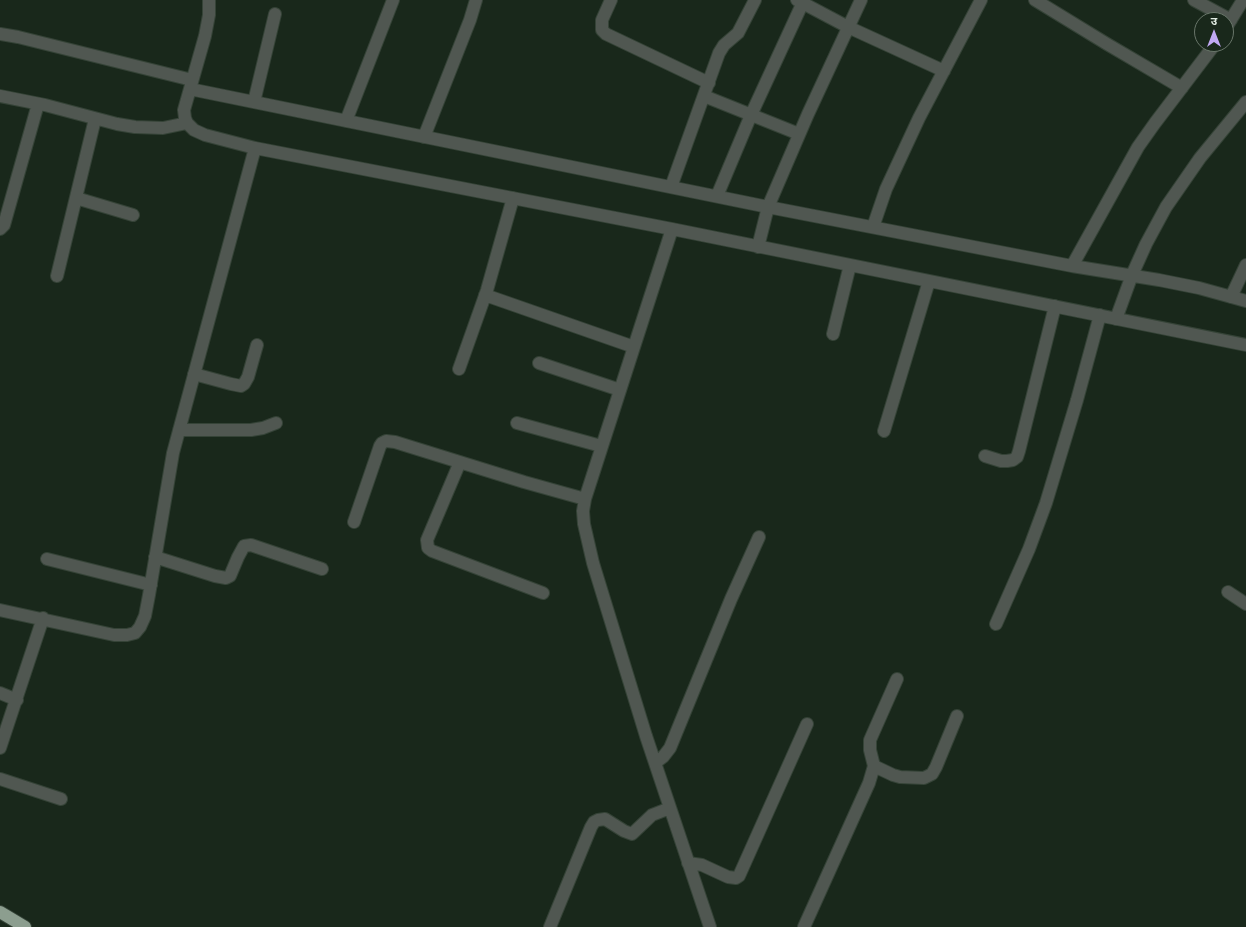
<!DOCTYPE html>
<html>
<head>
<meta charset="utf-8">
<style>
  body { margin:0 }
  #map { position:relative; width:1246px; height:927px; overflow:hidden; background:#19281b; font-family:Ubuntu,"Noto Sans Devanagari",sans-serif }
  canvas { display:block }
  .north { position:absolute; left:1194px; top:12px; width:40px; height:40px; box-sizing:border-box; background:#19281b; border:1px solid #69766a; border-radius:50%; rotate:0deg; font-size:11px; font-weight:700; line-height:16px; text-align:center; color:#e0eae1 }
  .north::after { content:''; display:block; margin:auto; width:14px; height:18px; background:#c0a8f3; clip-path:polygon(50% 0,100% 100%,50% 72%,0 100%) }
</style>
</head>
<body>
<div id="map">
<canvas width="1246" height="927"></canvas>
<div class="north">उ</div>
</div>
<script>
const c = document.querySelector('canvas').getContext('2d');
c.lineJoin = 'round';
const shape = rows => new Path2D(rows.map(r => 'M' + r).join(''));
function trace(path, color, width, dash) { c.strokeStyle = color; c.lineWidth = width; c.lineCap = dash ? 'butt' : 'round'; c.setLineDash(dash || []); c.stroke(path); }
const minor = shape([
  [209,0,209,15,205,36,184,110,185,118,187,123,194,130,205,135,255,148,672,229,1246,345],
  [611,0,602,20,602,30,606,34,709,83],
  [797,0,848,27,944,71],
  [1035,0,1107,44,1182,88],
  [1194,0,1231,20],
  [1227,26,1243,0],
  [0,34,18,37,192,80],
  [190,89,768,207,1072,266,1159,280,1199,288,1246,301],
  [0,96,45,105,117,124,135,127,163,128,187,123],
  [704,96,799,134],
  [254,102,275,14],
  [346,121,393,0],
  [424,137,470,20,476,0],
  [671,187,719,53,724,45,738,33,755,0],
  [717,196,751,115,804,0],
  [76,198,133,215],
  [873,227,886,189,919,118,981,0],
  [0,229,4,225,38,104],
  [672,229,585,499,583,511,584,524,593,563,646,736,710,927],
  [758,247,768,207,808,114,861,0],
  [1072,266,1138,147,1155,123,1215,44],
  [57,276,95,119],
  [485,295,634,347],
  [1231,297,1246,265],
  [1116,319,1132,275,1146,244,1166,207,1200,158,1246,102],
  [833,334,850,265],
  [539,363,620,390],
  [459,369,487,290,513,198],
  [194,374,231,384,241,386,244,384,248,377,257,345],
  [517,423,601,446],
  [179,430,251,430,263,428,276,423],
  [884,431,929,281],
  [985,456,1001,461,1007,461,1013,460,1017,457,1019,451,1055,306],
  [460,462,427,540,428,548,432,551,543,593],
  [354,522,380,446,382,443,386,441,395,442,524,482,585,499],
  [155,557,215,576,226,578,230,576,238,557,244,546,251,545,322,569],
  [47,559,151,585],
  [1228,592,1246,604],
  [0,610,114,635,127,635,135,633,140,627,145,616,149,595,173,453,255,148],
  [996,624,1029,549,1046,503,1077,400,1100,315],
  [0,693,17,700],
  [0,748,43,618],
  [655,763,663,757,670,748,731,599,759,537],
  [874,766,893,775,900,777,924,778,932,774,936,767,957,716],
  [0,779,61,799],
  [688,863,702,865,728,877,736,878,739,876,807,724],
  [550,927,591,827,594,822,598,820,605,819,624,831,632,834,652,815,670,808],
  [804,927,869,783,874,766,870,750,870,740,897,679]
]);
const highway = shape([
  [0,912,25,927]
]);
trace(minor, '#354337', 14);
trace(highway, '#354337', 14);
trace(minor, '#505751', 12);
trace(highway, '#8c9e8f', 12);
</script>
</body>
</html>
